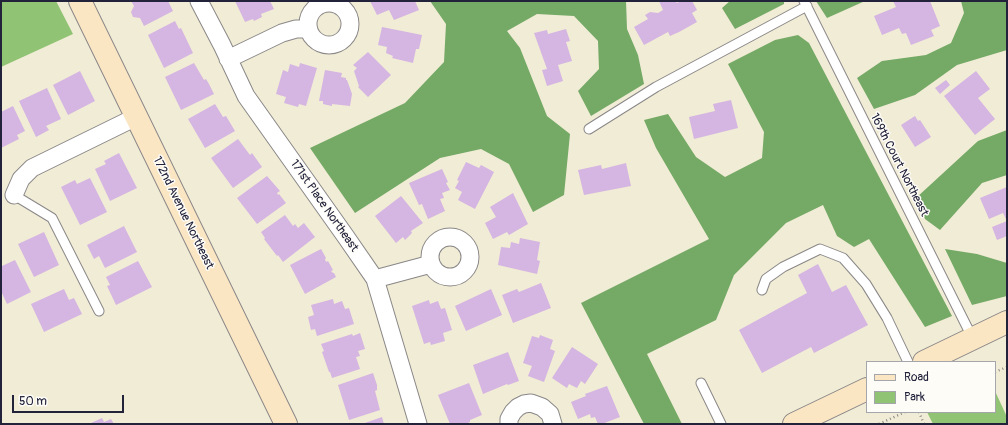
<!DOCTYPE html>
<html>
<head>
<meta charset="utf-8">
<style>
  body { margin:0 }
  #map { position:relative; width:1008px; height:425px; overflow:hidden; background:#f1ecd5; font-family:Pangolin,sans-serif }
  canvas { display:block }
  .frame { position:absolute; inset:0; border:2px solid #22223b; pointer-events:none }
  .legend { position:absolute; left:866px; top:361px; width:130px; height:52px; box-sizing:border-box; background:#fdfcf7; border:1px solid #a5a5ac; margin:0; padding:5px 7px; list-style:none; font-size:12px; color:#22223b }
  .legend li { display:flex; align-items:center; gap:8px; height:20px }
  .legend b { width:20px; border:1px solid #a5a5ac }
  .scale { position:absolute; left:12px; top:395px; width:112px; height:18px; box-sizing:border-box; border:2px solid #22223b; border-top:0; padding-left:5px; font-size:12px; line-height:14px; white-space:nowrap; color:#22223b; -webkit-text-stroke:3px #fdfcf7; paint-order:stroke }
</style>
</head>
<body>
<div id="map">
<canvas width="1008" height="425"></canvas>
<div class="frame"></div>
<ul class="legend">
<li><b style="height:5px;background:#fbe6c4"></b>Road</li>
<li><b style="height:11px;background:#91c374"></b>Park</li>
</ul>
<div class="scale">50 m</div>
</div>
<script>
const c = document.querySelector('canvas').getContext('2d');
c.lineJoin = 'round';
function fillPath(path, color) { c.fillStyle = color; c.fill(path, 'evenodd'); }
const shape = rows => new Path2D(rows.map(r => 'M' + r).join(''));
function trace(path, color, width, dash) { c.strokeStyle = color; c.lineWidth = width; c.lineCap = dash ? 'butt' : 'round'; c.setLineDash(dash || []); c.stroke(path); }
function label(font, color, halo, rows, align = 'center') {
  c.font = font + ' Pangolin,sans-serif'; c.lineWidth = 3; c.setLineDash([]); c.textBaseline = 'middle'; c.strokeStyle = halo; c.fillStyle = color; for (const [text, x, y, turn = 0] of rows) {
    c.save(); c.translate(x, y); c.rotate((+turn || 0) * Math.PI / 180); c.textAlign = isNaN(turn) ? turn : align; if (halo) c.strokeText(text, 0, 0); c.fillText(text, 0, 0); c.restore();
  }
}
const green = shape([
  [1,1,56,1,73,34,1,67],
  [995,391,1007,417,1007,424,933,424,927,412,995,412]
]);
const forest = shape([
  [430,1,626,1,627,29,638,55,644,84,591,116,578,91,599,69,598,41,574,16,537,14,507,31,520,48,547,116,570,134,564,195,533,212,509,164,481,149,440,158,355,213,310,148,405,103,444,62,446,24],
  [730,1,784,1,784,4,735,29,722,8],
  [816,1,865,1,827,18],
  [961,1,1007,1,1007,50,957,65,915,95,874,109,857,78,882,61,926,55,951,43,964,13],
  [798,35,809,43,952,316,925,327,869,239,854,247,837,236,823,205,786,223,734,275,716,320,647,354,682,424,644,424,581,303,709,239,656,148,644,120,668,114,696,157,725,177,762,158,764,132,728,64,775,40],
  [1007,130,1007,175,982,183,940,230,925,219,916,198,978,141],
  [945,249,977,254,1007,263,1007,296,972,305]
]);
const building = shape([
  [131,1,168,1,173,11,144,26,140,18,133,17,131,12,134,6],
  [235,1,270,1,274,9,261,14,262,17,254,21,253,19,245,22],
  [370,1,415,1,419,10,394,20,389,10,377,15],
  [659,1,675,1,677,3,681,1,692,1,697,10,692,13,697,22,679,32,670,36,668,32,644,45,634,27,648,19,645,15,650,12,658,13,663,10],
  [893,1,930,1,940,26,931,30,934,36,911,45,906,33,902,34,899,28,882,35,874,16,896,7],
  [175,21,179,29,181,28,193,53,164,68,148,35],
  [382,27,422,35,419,49,416,49,413,63,392,58,393,56,386,53,387,47,378,45],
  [566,29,570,41,566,42,572,61,558,65,563,81,547,86,542,70,547,69,534,33,547,30,548,34],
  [368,52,391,75,368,97,358,87,359,86,354,71,357,68,353,65],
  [194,63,204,80,206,79,209,84,214,94,181,110,165,77],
  [300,63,317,68,306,106,299,104,298,107,284,103,286,97,276,94,283,70,288,72,290,64,299,67],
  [325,70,342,73,341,77,346,78,346,80,347,80,352,94,350,106,332,104,332,106,323,104,323,101,319,101],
  [80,71,95,101,68,115,53,85],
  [976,71,990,89,978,98,995,119,975,135,944,96],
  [946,80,950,85,940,94,935,88],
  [47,88,61,119,46,126,49,130,36,137,19,101],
  [731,100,738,128,694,139,689,117,715,111,713,104],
  [215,104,223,117,226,116,235,131,205,148,188,119],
  [13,106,25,131,17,135,19,139,1,148,1,112],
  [915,116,918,121,920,120,931,137,915,147,901,125],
  [238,139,250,155,252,153,262,167,233,188,211,158],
  [119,153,137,188,110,201,95,169,106,164,104,161],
  [466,162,479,168,481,165,494,172,475,209,458,200,462,192,455,188,459,181,457,180],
  [626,163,631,186,584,195,578,170,601,165,602,169],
  [442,169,448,182,446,183,450,190,442,193,444,198,440,199,445,211,428,219,422,204,419,205,409,183],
  [267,176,280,191,277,193,278,195,279,194,286,203,257,224,237,198],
  [90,178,107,212,80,225,61,187,75,180,77,184],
  [1007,187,1007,236,997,240,992,227,1007,221,1003,213,989,219,980,198],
  [513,193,528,224,509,235,507,232,493,239,485,223,496,217,490,207],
  [401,196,423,223,411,231,412,233,405,240,403,237,396,243,375,216],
  [285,215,293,226,295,224,298,228,304,223,315,237,283,262,278,255,277,256,264,239,265,238,261,232],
  [124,226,137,252,105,268,99,256,94,259,87,245],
  [44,232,59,265,34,277,18,244],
  [520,238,540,242,537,260,540,261,537,274,498,265,501,247,510,248,511,242,519,244],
  [321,249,326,258,325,259,326,262,328,261,333,270,331,271,333,273,334,273,336,277,305,294,290,265],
  [15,260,31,292,7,304,1,291,1,263,2,266],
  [138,261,152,287,116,305,107,286,110,285,106,277],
  [818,264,832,292,846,285,868,325,814,353,811,347,762,373,739,330,807,293,798,275],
  [541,283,551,308,513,323,502,295,517,289,519,292],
  [64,289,69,300,74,298,82,314,44,332,31,304],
  [491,289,502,315,466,331,455,306],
  [333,299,334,304,342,301,345,309,349,308,354,324,317,336,315,329,311,330,308,317,314,315,311,305],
  [429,300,430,304,438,301,441,309,445,308,452,330,443,333,445,341,431,345,430,342,424,344,412,306],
  [360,333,365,349,358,351,360,356,356,357,360,369,332,378,330,372,329,372,322,352,324,351,321,344,352,334,353,336],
  [540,335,553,340,550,349,555,351,544,382,528,376,532,366,523,363,532,336,539,338],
  [572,347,598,364,585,384,581,381,577,388,569,384,567,388,552,378],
  [508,352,519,381,508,385,507,384,483,394,473,365],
  [373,373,377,385,377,390,375,391,380,410,349,420,338,385],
  [469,383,482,415,470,420,470,422,465,424,450,424,438,395],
  [607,386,620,417,602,424,598,424,595,417,591,418,590,414,578,419,571,402,586,396,585,394],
  [382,417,384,424,362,424],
  [102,418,104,422,111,419,114,424,89,424]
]);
const path = shape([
  [995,372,1007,367],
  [919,412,924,424],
  [879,424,905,412]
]);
const lane = shape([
  [804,1,973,339],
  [589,129,656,87,807,6],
  [14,195,52,218,99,311],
  [762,290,766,279,783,267,820,249,843,258,866,284,887,318,908,362],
  [701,383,721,424]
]);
const street = shape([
  [199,1,222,45,246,96,346,237,375,279,418,424],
  '308 24a21 21 0 1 1 42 0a21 21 0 1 1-42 0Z',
  [228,59,282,33,296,29,308,29],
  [14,195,21,179,32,168,136,117],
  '430 257a20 20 0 1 1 40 0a20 20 0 1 1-40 0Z',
  [375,279,431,264],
  [509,424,509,419,513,412,518,407,524,404,531,403,542,407,550,414,553,424]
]);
const secondary = shape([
  [80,1,286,424],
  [924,362,1007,322],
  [794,424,867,389]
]);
const streetNames = [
  ["169th Court Northeast",899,165,63],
  ["171st Place Northeast",324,206,55],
  ["172nd Avenue Northeast",183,213,64]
];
fillPath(green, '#91c374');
fillPath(forest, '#74a966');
fillPath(building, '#d5b5e2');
trace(lane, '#8a8788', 11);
trace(street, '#8a8788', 19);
trace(secondary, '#8a8788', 24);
trace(path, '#8a8788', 2.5, [1, 3]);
trace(lane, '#fff', 9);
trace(street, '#fff', 17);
trace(secondary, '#fbe6c4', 22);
label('12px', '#22223b', '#fdfcf7', streetNames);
</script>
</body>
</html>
